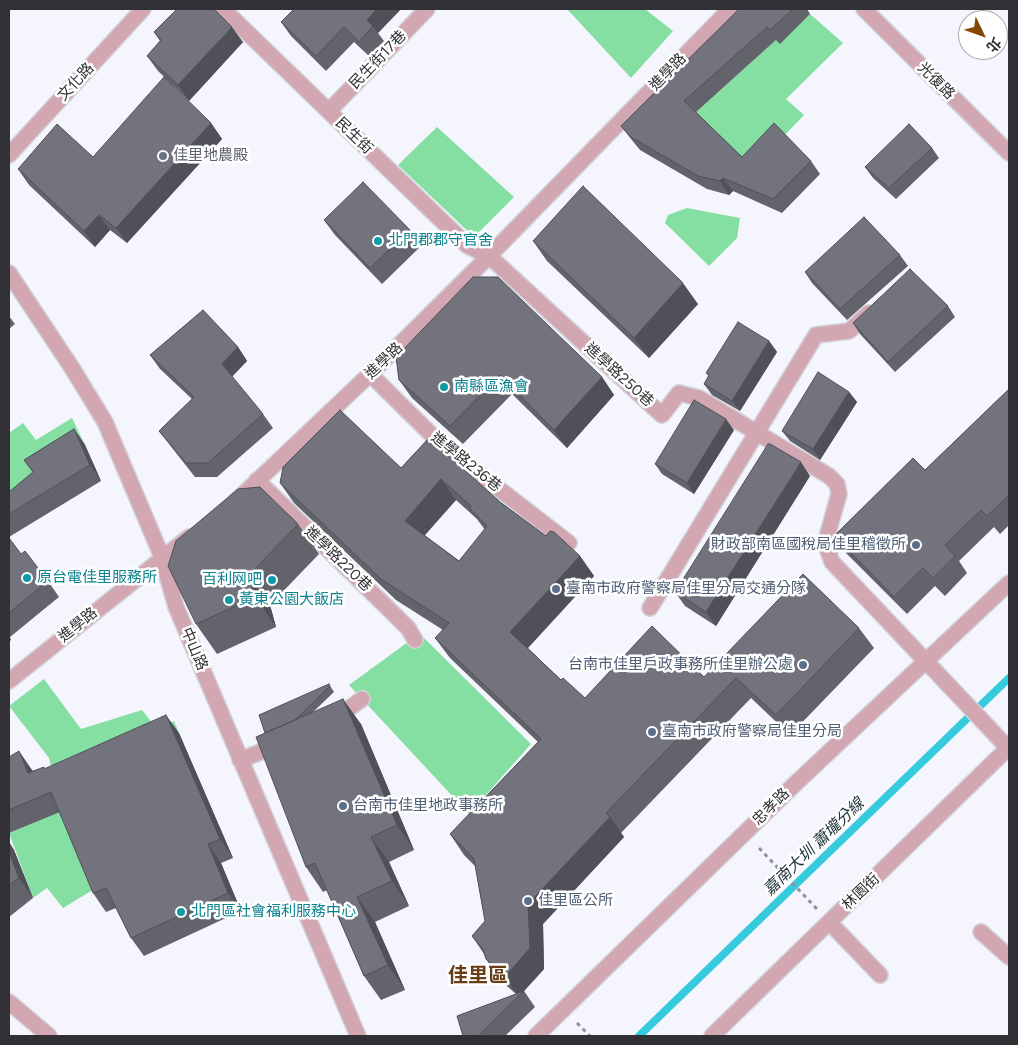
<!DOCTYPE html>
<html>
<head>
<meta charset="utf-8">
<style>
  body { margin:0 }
  #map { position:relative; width:1018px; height:1045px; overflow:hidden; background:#f5f5fe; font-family:Figtree,"Noto Sans TC",sans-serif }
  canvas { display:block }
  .frame { position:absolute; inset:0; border:10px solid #313135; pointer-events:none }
  .north { position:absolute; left:958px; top:10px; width:50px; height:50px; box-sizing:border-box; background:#fff; border:1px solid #adadae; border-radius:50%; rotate:132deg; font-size:14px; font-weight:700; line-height:20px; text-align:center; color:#313135 }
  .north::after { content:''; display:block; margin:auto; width:18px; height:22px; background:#844704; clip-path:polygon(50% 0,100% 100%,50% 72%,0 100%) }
</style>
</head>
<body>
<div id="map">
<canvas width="1018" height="1045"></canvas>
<div class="frame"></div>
<div class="north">北</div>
</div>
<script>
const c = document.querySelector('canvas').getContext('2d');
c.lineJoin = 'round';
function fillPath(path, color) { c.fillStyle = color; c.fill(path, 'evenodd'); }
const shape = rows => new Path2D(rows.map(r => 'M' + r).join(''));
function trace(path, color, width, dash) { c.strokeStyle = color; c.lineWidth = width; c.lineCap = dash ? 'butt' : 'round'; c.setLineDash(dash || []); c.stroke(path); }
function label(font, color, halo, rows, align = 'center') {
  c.font = font + ' Figtree,"Noto Sans TC",sans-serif'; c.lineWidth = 5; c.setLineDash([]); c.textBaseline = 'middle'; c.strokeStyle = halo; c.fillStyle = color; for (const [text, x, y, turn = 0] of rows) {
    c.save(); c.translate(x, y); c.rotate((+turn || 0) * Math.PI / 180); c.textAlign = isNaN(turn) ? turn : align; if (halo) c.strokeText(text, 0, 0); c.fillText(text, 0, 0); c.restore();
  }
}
const green = shape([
  [567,9,645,9,673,31,631,78],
  [810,14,843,43,786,99,804,115,751,170,675,96,717,93,776,40],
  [437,127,514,197,474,237,398,165],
  [687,208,740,218,737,238,709,266,665,223,668,215],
  [72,418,85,445,9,493,9,433,23,423,36,440],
  [424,638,531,744,469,814,349,685,408,642],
  [44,679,81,729,142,710,157,729,174,721,179,733,56,785,49,758,9,706],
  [64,810,96,888,63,908,47,888,33,898,9,833]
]);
const stream = shape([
  [639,1036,1009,678]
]);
const path = shape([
  [759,848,817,909],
  [577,1023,590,1036]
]);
const lane = shape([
  [223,9,468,246,489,256,662,415,679,393,699,398,829,476,837,484,839,494,828,533,827,548,832,562,1009,749],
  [329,111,427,9],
  [370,374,441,444,569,543],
  [257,480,408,628,415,640],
  [650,608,816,335,849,331,869,313],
  [333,720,362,699],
  [240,760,281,744],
  [829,922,880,975],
  [981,932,1009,957]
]);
const street = shape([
  [864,9,1009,153],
  [9,155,143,9],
  [9,273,72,368,105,422,162,557,176,607,358,1036],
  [235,502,370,374,489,256,730,9],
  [9,681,189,537],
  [9,1002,49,1036],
  [536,1036,796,783,1009,583],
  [712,1036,1009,747]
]);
const wall = shape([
  [294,9,401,9,378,33,384,41,369,56,354,42,326,71,291,36,281,22],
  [739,9,807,9,810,14,780,44,776,40,696,112,742,157,811,161,820,174,782,213,733,191,729,195,707,189,640,150,631,139,621,126],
  [154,32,243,42,189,101,158,71,147,56,160,41],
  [211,123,222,139,127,243,110,230,95,247,29,185,18,169,93,157],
  [932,148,939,158,896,199,873,178,865,167],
  [324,220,410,230,421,246,382,284,335,235],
  [533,241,698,304,649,358,547,261],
  [900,255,908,266,847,320,812,283,805,272],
  [948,306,955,317,895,372,860,334,853,323],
  [9,316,15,324,9,329],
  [769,341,777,352,740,411,712,395,704,384,709,376,706,373],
  [238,347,247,361,232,377,263,414,273,428,217,477,195,477,169,444,159,431,192,399,160,369,150,355],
  [396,357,602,377,614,395,567,448,512,394,463,444,412,398,399,380],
  [1009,389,1009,525,1000,534,994,527,959,561,967,573,945,596,935,586,907,614,847,554,834,536,925,470],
  [849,392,857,402,820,460,790,441,782,431],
  [74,429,85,445,101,481,9,537,9,492,33,472,24,460],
  [734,430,694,494,662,474,655,464],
  [429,438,500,502,546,536,580,556,594,576,528,648,561,680,585,698,704,677,859,628,874,648,790,735,751,698,621,833,624,837,543,924,544,969,524,991,535,1007,505,1036,463,1036,516,994,500,980,486,959,484,954,472,936,485,921,475,866,464,855,450,834,538,742,450,658,435,638,443,630,396,600,294,503,280,483,401,468],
  [456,500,477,519,485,530,459,561,424,535],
  [810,476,716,626,685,606,675,592],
  [298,524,319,554,270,605,276,627,217,654,196,624],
  [9,538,21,554,48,581,59,597,10,637,11,640,9,642],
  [329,684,334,692,312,713,361,724,414,850,389,862,409,906,375,922,405,990,381,1000,364,976,327,890,323,892,306,867,265,733],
  [179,733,233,858,221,863,241,911,144,956,131,938,116,908,106,912,93,893,60,812,9,833,9,757,32,770,33,771,45,769],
  [9,842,14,850,33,898,9,917]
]);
const shadedWall = shape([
  [377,9,401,9,378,33,373,26,367,20],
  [232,27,243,42,189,101,178,85],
  [211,123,222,139,127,243,116,228],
  [723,178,733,191,729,195,720,181],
  [99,215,110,230,95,247,84,231],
  [683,283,698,304,649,358,634,338],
  [769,341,777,352,740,411,732,401],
  [238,347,247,361,231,377,222,364],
  [602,377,614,395,567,448,554,430],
  [849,392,857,402,820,460,813,449],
  [726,419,734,430,694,494,687,483],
  [74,429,85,445,101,481,90,465],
  [801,462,810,476,716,626,706,612],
  [441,479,456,500,419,542,405,521],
  [580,556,594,576,524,652,510,632],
  [249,575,270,605,276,627,255,597],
  [343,699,361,724,414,850,397,825],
  [166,715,179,733,233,858,220,839],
  [19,751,32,770,41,791,28,773],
  [610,817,624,837,543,924,544,969,524,991,518,996,505,977,528,904],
  [371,837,389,862,409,906,392,881],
  [9,842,14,850,33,898,19,878,9,852],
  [208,844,221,863,241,911,228,893],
  [357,897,375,922,405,990,388,965]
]);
const building = shape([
  [177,9,214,9,232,27,178,85,147,56,161,40,154,32,177,9],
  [294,9,377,9,367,20,373,26,359,42,344,27,316,56,281,22,294,9],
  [739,9,793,9,770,30,767,27,684,101,742,157,774,123,811,161,773,199,723,178,720,181,698,176,631,137,621,126,739,9],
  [164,77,211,123,116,228,99,215,84,231,18,169,57,124,93,157,164,77],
  [909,124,932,148,889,188,865,167,909,124],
  [363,182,410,230,370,268,324,220,363,182],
  [583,186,683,283,634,338,533,241,583,186],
  [864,217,900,255,840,309,805,272,864,217],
  [910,269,948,306,888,362,853,323,910,269],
  [473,277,498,277,602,377,554,430,500,375,450,426,399,380,396,357,473,277],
  [203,310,238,347,222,364,263,414,208,463,186,463,159,431,194,397,150,355,203,310],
  [738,322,769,341,732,401,704,384,709,375,706,373,738,322],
  [818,372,849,392,813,449,782,431,818,372],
  [1009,389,1009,495,987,516,981,510,945,545,955,556,933,578,923,568,894,597,834,536,913,458,925,470,1009,389],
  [694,400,726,419,687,483,655,464,694,400],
  [340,410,401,468,429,438,500,502,546,536,550,531,554,532,580,556,510,632,561,680,563,678,585,698,652,626,704,677,803,574,859,628,776,715,736,678,606,813,610,817,528,904,530,948,505,977,486,959,483,949,472,936,485,921,474,859,450,834,541,739,435,638,449,623,381,579,280,483,283,467,340,410],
  [441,479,471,506,470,509,487,526,459,561,405,521,441,479],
  [74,429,90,465,9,514,9,492,33,472,24,460,74,429],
  [768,444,770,444,801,462,706,612,675,592,768,444],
  [260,487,298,524,249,575,255,597,196,624,168,566,176,541,238,489,260,487],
  [9,538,21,554,25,551,48,581,9,613,9,538],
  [329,684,330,686,295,720,265,733,259,715,329,684],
  [343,699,397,825,371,837,392,881,357,897,388,965,364,976,315,863,306,867,256,737,343,699],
  [166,715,220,839,208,844,228,893,131,938,106,888,93,893,51,792,9,810,9,757,19,751,28,773,44,767,44,769,166,715],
  [9,852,19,878,9,885,9,852],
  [524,991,478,1036,463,1036,457,1016,524,991]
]);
const markers = [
  [163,156,5,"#6b7280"],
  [378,241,5,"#0f9aa8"],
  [444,387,5,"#0f9aa8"],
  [916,545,5,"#5c6f8a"],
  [27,578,5,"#0f9aa8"],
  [272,580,5,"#0f9aa8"],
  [556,589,5,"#5c6f8a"],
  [229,600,5,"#0f9aa8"],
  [803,665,5,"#5c6f8a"],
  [652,732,5,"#5c6f8a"],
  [343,806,5,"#5c6f8a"],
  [528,901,5,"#5c6f8a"],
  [181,912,5,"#0f9aa8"]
];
const streetNames = [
  ["民生街17巷",378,60,-46],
  ["進學路",668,72,-46],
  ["光復路",936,81,45],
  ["文化路",76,82,-47],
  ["民生街",354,136,44],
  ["進學路",384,361,-44],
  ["進學路250巷",619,375,42],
  ["進學路236巷",466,462,39],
  ["進學路220巷",338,559,44],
  ["進學路",78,625,-39],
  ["中山路",194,649,67],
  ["忠孝路",771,807,-45],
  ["林園街",861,892,-44]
];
const worshipNames = [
  ["佳里地農殿",173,156]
];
const cultureNames = [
  ["北門郡郡守官舍",388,241],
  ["南縣區漁會",454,387],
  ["原台電佳里服務所",37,578],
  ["百利网吧",262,580,"right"],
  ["黃東公園大飯店",239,600],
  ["北門區社會福利服務中心",191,912]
];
const serviceNames = [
  ["財政部南區國稅局佳里稽徵所",906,545,"right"],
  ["臺南市政府警察局佳里分局交通分隊",566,589],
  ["台南市佳里戶政事務所佳里辦公處",793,665,"right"],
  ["臺南市政府警察局佳里分局",662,732],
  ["台南市佳里地政事務所",353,806],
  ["佳里區公所",538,901]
];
const waterNames = [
  ["嘉南大圳 蕭壠分線",814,847,-44]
];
const districtNames = [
  ["佳里區",478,976]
];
fillPath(green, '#85dea2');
trace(stream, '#36cadd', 8);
trace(lane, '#d2d2da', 18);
trace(street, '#d2d2da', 18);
trace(path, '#929298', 3, [4, 4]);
trace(lane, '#d3a7b2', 15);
trace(street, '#d3a7b2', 15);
fillPath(wall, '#63636c');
fillPath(shadedWall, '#505058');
fillPath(building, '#73737d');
trace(building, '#505058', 1);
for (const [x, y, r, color] of markers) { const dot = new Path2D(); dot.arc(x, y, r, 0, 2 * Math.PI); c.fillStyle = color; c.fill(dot); trace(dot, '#fff', 2); }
label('15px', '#313135', '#fff', streetNames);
label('15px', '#5b616d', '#fff', worshipNames, 'left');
label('15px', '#0d838f', '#fff', cultureNames, 'left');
label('15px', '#4e5e75', '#fff', serviceNames, 'left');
label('italic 16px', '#1a3235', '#fff', waterNames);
label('bold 20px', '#693e17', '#fff', districtNames);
</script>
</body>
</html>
